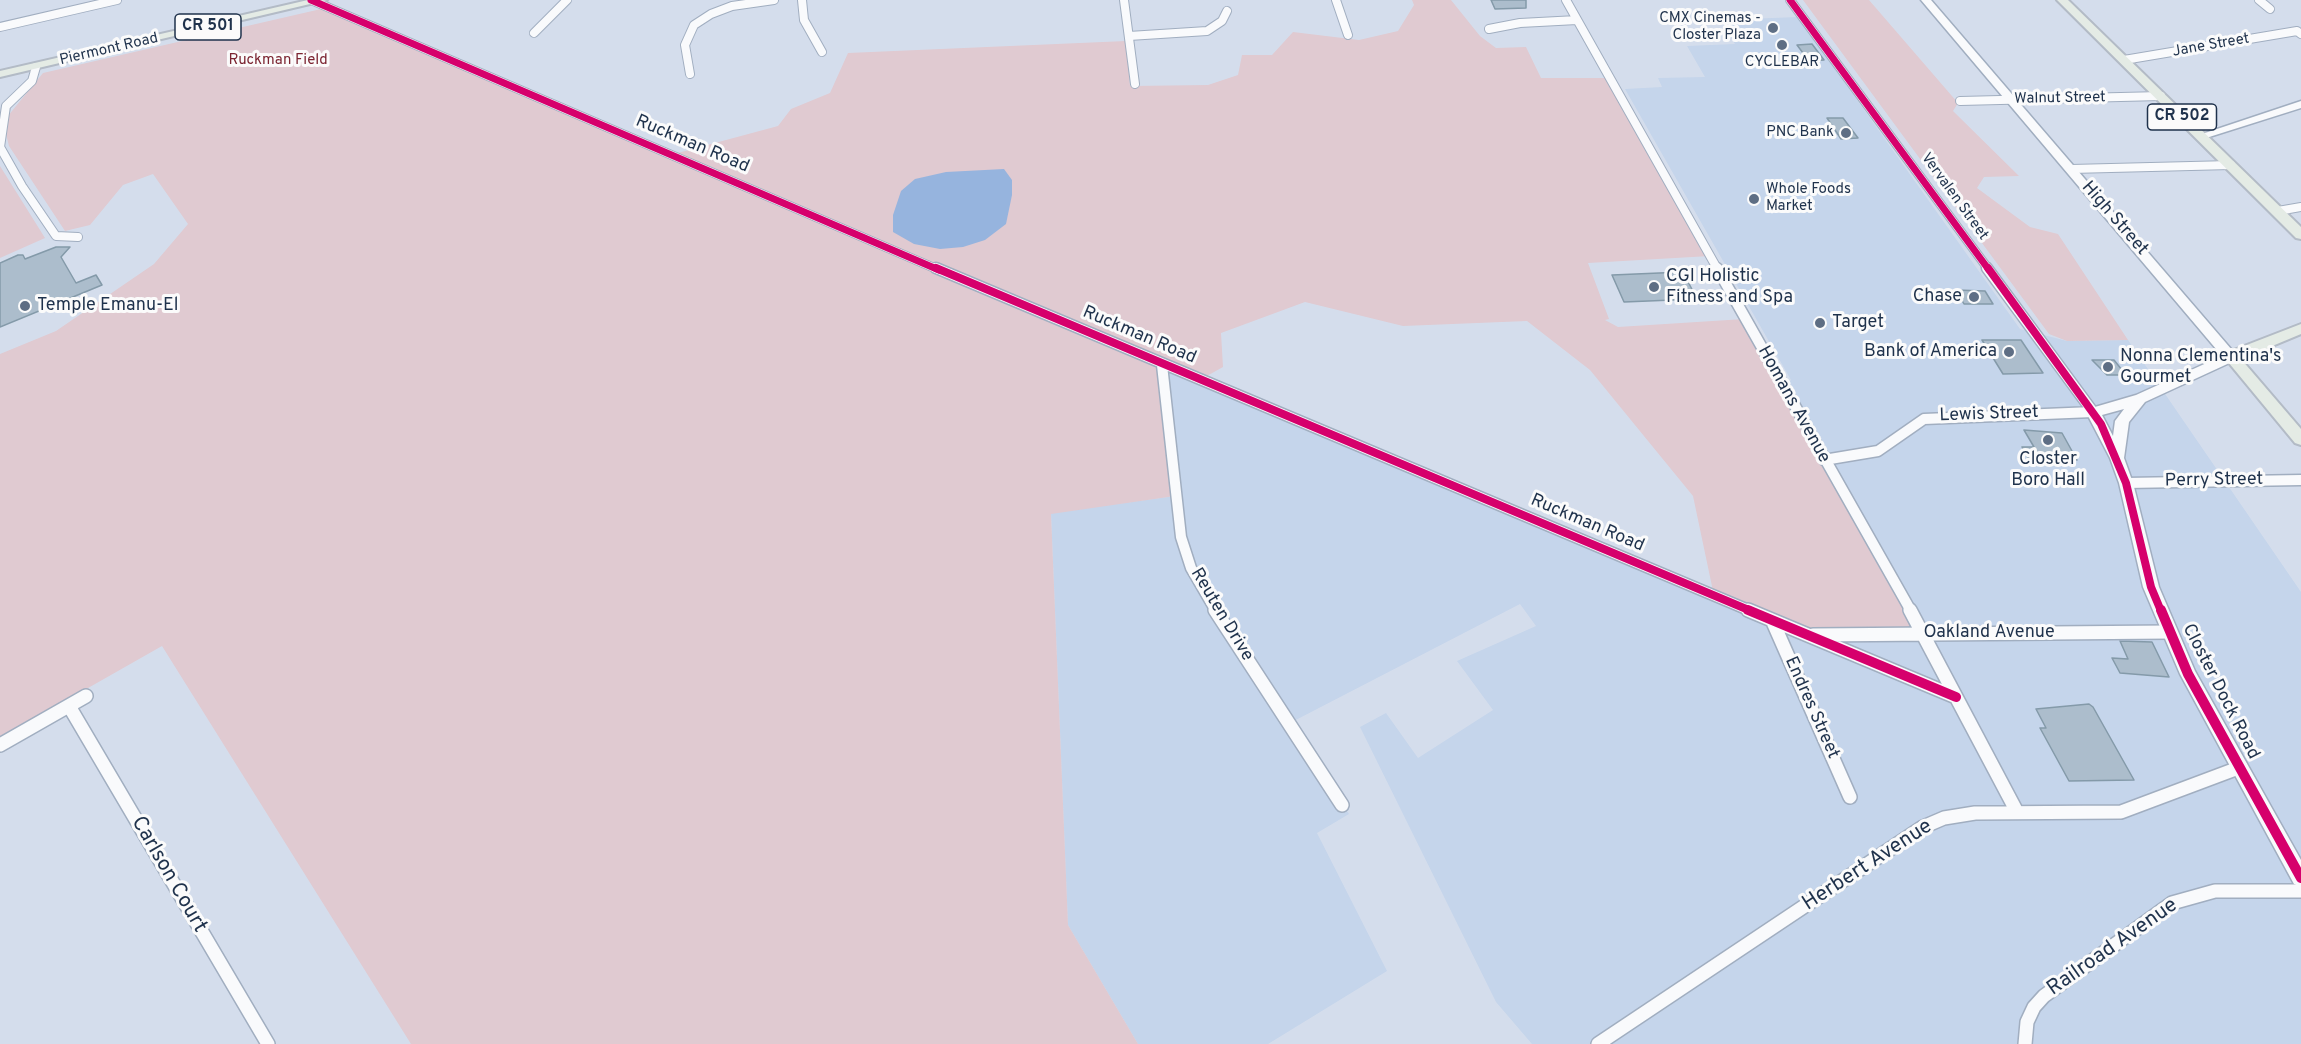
<!DOCTYPE html>
<html>
<head>
<meta charset="utf-8">
<style>
  body { margin:0 }
  canvas { display:block; background:#d4ddec }
</style>
</head>
<body>
<canvas width="2301" height="1044"></canvas>
<script>
const c = document.querySelector('canvas').getContext('2d');
c.lineJoin = 'round';
function fillPath(path, color) { c.fillStyle = color; c.fill(path, 'evenodd'); }
const shape = rows => new Path2D(rows.map(r => 'M' + r).join(''));
function trace(path, color, width, dash) { c.strokeStyle = color; c.lineWidth = width; c.lineCap = dash ? 'butt' : 'round'; c.setLineDash(dash || []); c.stroke(path); }
function label(font, color, halo, rows, align = 'center') {
  c.font = font + ' Overpass,sans-serif'; c.lineWidth = 6; c.setLineDash([]); c.textBaseline = 'middle'; c.strokeStyle = halo; c.fillStyle = color; for (const [text, x, y, turn = 0] of rows) {
    c.save(); c.translate(x, y); c.rotate((+turn || 0) * Math.PI / 180); c.textAlign = isNaN(turn) ? turn : align; if (halo) c.strokeText(text, 0, 0); c.fillText(text, 0, 0); c.restore();
  }
}
const built = shape([
  [1798,17,2020,329,2067,341,2128,340,2301,592,2301,1044,1532,1044,1496,1002,1360,727,1386,713,1418,758,1493,710,1457,661,1536,626,1520,604,1288,724,1349,814,1317,833,1387,971,1268,1044,1138,1044,1068,925,1051,513,1175,496,1162,360,1713,591,1783,389,1791,380,1625,89,1662,87,1658,78,1705,77,1687,46,1735,44,1720,20]
]);
const green = shape([
  [1412,0,1451,0,1480,36,1496,48,1526,47,1541,78,1610,78,1710,256,1588,263,1609,319,1605,320,1618,327,1744,319,1917,628,1807,630,1713,591,1693,496,1590,370,1527,321,1403,326,1305,302,1221,333,1223,367,1205,377,1163,360,1175,496,1051,514,1068,925,1138,1044,411,1044,162,646,0,738,0,354,56,331,154,264,188,224,153,174,123,185,90,225,65,231,9,146,3,122,43,73,321,9,674,154,778,126,791,109,830,93,848,53,1126,41,1130,86,1208,85,1238,75,1242,55,1272,55,1293,32,1359,40,1398,31,1414,5],
  [1803,0,1869,0,1958,103,1953,111,2019,176,1984,177,1977,188,2030,227,2058,234,2128,340,2067,341,2049,334],
  [0,166,45,238,0,258]
]);
const water = shape([
  [1004,169,1012,180,1012,195,1006,224,985,240,963,247,940,249,914,244,893,232,893,215,901,191,915,179,946,172]
]);
const building = shape([
  [1491,0,1526,0,1526,8,1495,9,1491,0],
  [1812,44,1824,60,1809,61,1797,45,1812,44],
  [1827,118,1843,118,1858,138,1841,139,1827,118],
  [56,247,70,247,61,257,76,283,96,275,102,285,0,327,0,263,18,255,23,255,25,259,56,247],
  [1683,272,1697,299,1624,302,1612,275,1683,272],
  [1956,290,1985,291,1993,304,1964,304,1956,290],
  [1982,340,2021,340,2043,373,2003,374,1982,340],
  [2092,360,2114,360,2126,375,2107,375,2092,360],
  [2024,430,2062,433,2077,460,2028,458,2022,447,2034,447,2024,430],
  [2120,641,2152,642,2169,677,2120,673,2112,658,2128,659,2120,641],
  [2089,704,2093,707,2134,780,2069,781,2040,728,2046,728,2036,709,2089,704]
]);
const streetFar2 = shape([
  [311,0,939,270],
  [802,0,804,20,822,52],
  [1124,0,1135,84],
  [1336,0,1348,35],
  [1566,0,1718,270],
  [1790,0,1989,270],
  [2259,0,2270,9],
  [0,27,117,0],
  [1489,29,1520,23,1577,20],
  [534,33,567,0],
  [1129,36,1207,31,1222,21,1227,11],
  [2124,60,2297,31,2301,34],
  [36,67,32,81,6,106,0,147,22,186,56,236,78,237],
  [690,74,685,45,694,25,711,14,732,6,774,0],
  [1960,101,2161,96],
  [2071,169,2231,165],
  [2278,211,2301,207]
]);
const streetFar1 = shape([
  [936,268,1751,611],
  [1717,268,1911,611],
  [1987,268,2093,412],
  [1162,365,1181,537,1191,568,1216,611],
  [1824,460,1878,451,1924,419,2093,412],
  [2126,483,2301,480]
]);
const street = shape([
  [1215,610,1342,805],
  [1748,610,1956,697],
  [1910,610,2017,812],
  [1772,620,1850,797],
  [1813,635,2170,632],
  [69,706,268,1044],
  [0,745,86,696],
  [1598,1044,1923,827,1944,818,1975,813,2121,812,2241,767],
  [2025,1044,2027,1022,2034,1007,2044,996,2172,903,2215,891,2301,891]
]);
const secondary = shape([
  [1921,0,1931,0,2238,357,2236,360,2145,402,2129,422,2124,458,2133,483,2159,587,2195,671,2301,860,2301,887,2294,884,2180,674,2143,587,2119,483,2110,458,2086,412,2088,409,2136,395,2222,356,1921,0],
  [2124,409,2115,421,2113,436,2102,415,2124,409],
  [2301,101,2301,108,2206,138,2198,138,2196,136,2301,101]
]);
const primary = shape([
  [308,0,327,0,0,77,0,71,308,0],
  [2057,0,2068,0,2301,227,2301,239,2296,238,2057,0],
  [2301,324,2301,334,2241,359,2301,429,2301,445,2295,443,2224,357,2226,353,2301,324]
]);
const cyclewayFar2 = shape([
  [311,0,939,270],
  [1790,0,1989,270]
]);
const cyclewayFar1 = shape([
  [936,268,1751,611],
  [1988,268,2101,424,2126,483,2151,587,2161,611]
]);
const cycleway = shape([
  [1748,610,1956,697],
  [2161,610,2188,674,2301,878]
]);
const markers = [
  [1773,28,6,"#5e6e84"],
  [1782,45,6,"#5e6e84"],
  [1846,133,6,"#5e6e84"],
  [1754,199,6,"#5e6e84"],
  [1654,287,6,"#5e6e84"],
  [1974,297,6,"#5e6e84"],
  [25,306,6,"#5e6e84"],
  [1820,323,6,"#5e6e84"],
  [2009,352,6,"#5e6e84"],
  [2108,367,6,"#5e6e84"],
  [2048,440,6,"#5e6e84"]
];
const farPoinames = [
  ["CMX Cinemas -",1761,19],
  ["Closter Plaza",1761,36],
  ["CYCLEBAR",1782,63,"center"],
  ["PNC Bank",1834,133],
  ["Whole Foods",1766,190,"left"],
  ["Market",1766,207,"left"]
];
const farStreetnames = [
  ["Jane Street",2211,46,-10],
  ["Piermont Road",109,50,-13],
  ["Walnut Street",2060,99,-1],
  ["Vervalen Street",1954,197,54]
];
const farParknames = [
  ["Ruckman Field",278,61]
];
const shields = [
  [208,27,66],
  [2182,117,69]
];
const shieldNames = [
  ["CR 501",208,27],
  ["CR 502",2182,117]
];
const streetNames = [
  ["Ruckman Road",692,145,23],
  ["High Street",2114,219,49],
  ["Ruckman Road",1139,336,23],
  ["Homans Avenue",1793,405,61],
  ["Lewis Street",1989,415,-2],
  ["Perry Street",2214,481,-1],
  ["Ruckman Road",1587,524,23],
  ["Reuten Drive",1221,615,59],
  ["Oakland Avenue",1989,633],
  ["Closter Dock Road",2220,692,63],
  ["Endres Street",1811,708,66]
];
const poiNames = [
  ["CGI Holistic",1666,277],
  ["Fitness and Spa",1666,298],
  ["Chase",1962,297,"right"],
  ["Temple Emanu-El",37,306],
  ["Target",1832,323],
  ["Bank of America",1997,352,"right"],
  ["Nonna Clementina's",2120,357],
  ["Gourmet",2120,378],
  ["Closter",2048,460,"center"],
  ["Boro Hall",2048,481,"center"]
];
const nearStreetnames = [
  ["Herbert Avenue",1868,866,-33],
  ["Carlson Court",168,875,60],
  ["Railroad Avenue",2113,948,-35]
];
fillPath(built, '#c5d5eb');
fillPath(green, '#e0cad1');
fillPath(water, '#96b4de');
fillPath(building, '#acbdcc');
trace(building, '#849aa9', 1.5);
trace(streetFar2, '#a1aec0', 10);
trace(streetFar1, '#a1aec0', 13);
trace(street, '#a1aec0', 16);
trace(secondary, '#a1aec0', 3);
trace(primary, '#b3bbc6', 4);
trace(streetFar2, '#f9fafc', 8);
trace(streetFar1, '#f9fafc', 10);
trace(street, '#f9fafc', 13);
fillPath(secondary, '#f9fafc');
fillPath(primary, '#e4ebe5');
trace(cyclewayFar2, '#d6006c', 7);
trace(cyclewayFar1, '#d6006c', 8);
trace(cycleway, '#d6006c', 10);
for (const [x, y, r, color] of markers) { const dot = new Path2D(); dot.arc(x, y, r, 0, 2 * Math.PI); c.fillStyle = color; c.fill(dot); trace(dot, '#fbfbfb', 2); }
label('15px', '#1f324c', '#fbfbfb', farPoinames, 'right');
label('15px', '#1f324c', '#fbfbfb', farStreetnames);
label('15px', '#7b2431', '#fbfbfb', farParknames);
for (const [x, y, w] of shields) { const box = new Path2D(); box.roundRect(x - w / 2, y - 13, w, 26, 4.5); c.fillStyle = '#fbfbfb'; c.fill(box); trace(box, '#1f324c', 1.5); }
label('bold 16px', '#1f324c', null, shieldNames);
label('18px', '#1f324c', '#fbfbfb', streetNames);
label('18px', '#1f324c', '#fbfbfb', poiNames, 'left');
label('21px', '#1f324c', '#fbfbfb', nearStreetnames);
</script>
</body>
</html>
